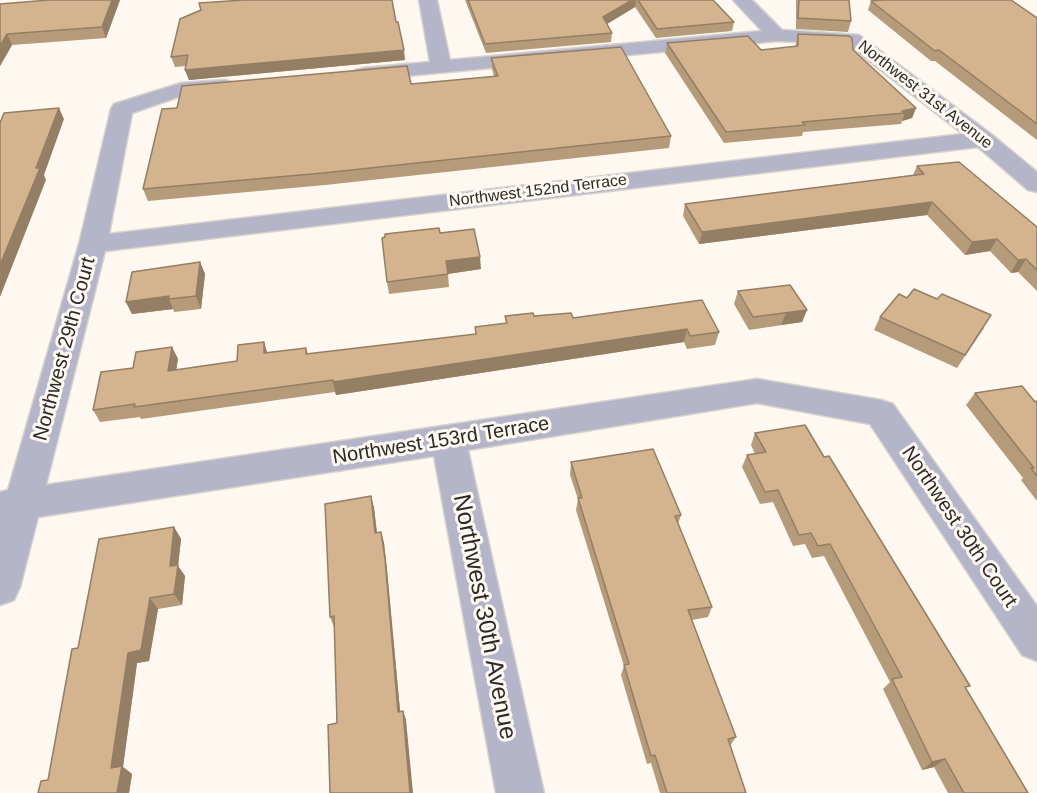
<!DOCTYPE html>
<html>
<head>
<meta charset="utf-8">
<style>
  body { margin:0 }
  canvas { display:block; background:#fef8f1 }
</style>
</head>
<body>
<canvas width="1037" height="793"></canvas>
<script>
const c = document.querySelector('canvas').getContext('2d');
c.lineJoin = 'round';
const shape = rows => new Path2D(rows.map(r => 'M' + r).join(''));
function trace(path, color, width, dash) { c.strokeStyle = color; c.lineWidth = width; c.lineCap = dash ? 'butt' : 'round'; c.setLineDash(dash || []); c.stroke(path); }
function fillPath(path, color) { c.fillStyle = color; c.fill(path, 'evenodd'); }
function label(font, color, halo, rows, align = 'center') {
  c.font = font + ' Arial,sans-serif'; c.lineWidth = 6; c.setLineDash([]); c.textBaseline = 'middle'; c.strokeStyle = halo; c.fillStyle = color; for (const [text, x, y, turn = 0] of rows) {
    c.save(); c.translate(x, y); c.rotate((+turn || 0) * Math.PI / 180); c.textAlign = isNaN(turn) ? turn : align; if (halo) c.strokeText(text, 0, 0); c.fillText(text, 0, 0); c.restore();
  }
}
const minor = shape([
  [419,0,437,0,450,60,762,31,733,0,752,0,782,30,859,35,991,134,1037,172,1037,192,1028,190,978,147,105,251,46,485,757,379,881,400,893,404,1037,606,1037,661,1022,655,870,424,757,403,468,450,544,793,496,793,434,456,38,517,20,587,14,600,0,605,0,492,8,490,79,244,111,109,114,104,181,83,225,80,232,82,235,86,232,90,225,92,184,95,132,113,109,234,963,134,847,44,777,41,363,80,356,78,353,74,356,70,363,68,430,62,419,0]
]);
const wall = shape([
  [120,0,106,38,12,45,0,66,0,4],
  [465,0,713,0,734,22,732,31,656,38,635,7,607,24,612,33,611,42,486,53],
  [796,0,849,0,851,21,848,32,796,29],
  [871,1,1037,18,1037,140,935,61,931,61,868,10],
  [180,19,405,60,189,80,185,70,186,66,175,67,171,57],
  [798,34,853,50,916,108,912,118,902,121,901,124,803,132,802,136,724,143,665,53,667,43,761,50,795,47],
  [491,58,671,136,669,148,325,185,148,201,143,189,494,76,492,69],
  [917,166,1037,227,1037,291,1018,272,1011,273,990,251,965,255,927,215,699,244,683,216,685,204,913,175],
  [440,233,481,269,448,274,449,287,389,294,387,282],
  [200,262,205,274,201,309,174,312,173,309,132,314,126,302],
  [738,291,807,310,802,322,749,330,734,304],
  [505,316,573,318,719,332,715,345,687,349,684,342,336,395,335,392,141,419,140,417,100,422,93,410,133,368,172,347,178,359,176,370,237,361,268,353,306,348,308,354,475,334,475,327,506,323],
  [880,317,984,328,957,368,874,330],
  [975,393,1037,401,1037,501,1021,480,1023,478,966,405],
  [755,433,824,457,1028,793,948,793,934,767,922,770,883,689,890,682,824,556,812,558,805,544,793,546,773,502,760,504,742,467,747,455,755,454,751,445],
  [571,462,681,515,678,524,712,607,708,617,692,620,736,737,730,746,746,793,660,793,651,763,647,764,621,675,624,666,576,510,578,499,570,475],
  [371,496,374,508,377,532,381,532,384,543,387,570,400,711,403,711,406,720,337,723,334,627,330,617],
  [174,527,181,539,178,566,185,576,182,605,158,609,149,661,137,663,123,767,132,774,129,793,38,793,48,780,78,648]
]);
const shadedWall = shape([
  [112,0,120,0,106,38,102,27],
  [632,0,636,0,635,7,602,27,603,17],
  [7,34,12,45,0,66,0,46],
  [404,50,405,60,189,80,185,70],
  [59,108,64,119,44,175,46,180,0,297,0,265],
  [916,108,912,118,902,121,905,113,902,111],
  [932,202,927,215,699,244,702,232],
  [997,239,990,251,965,255,972,242],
  [480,257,481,269,447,274,446,261],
  [1026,259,1018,272,1011,273,1018,260],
  [200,262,205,274,201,309,196,296],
  [169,296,169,299,173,309,132,314,126,302],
  [807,310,802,322,781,325,786,313],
  [687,329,684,342,336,395,333,382],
  [264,342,268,355,264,353],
  [172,347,178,359,174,384,168,371],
  [371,496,374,508,378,544,375,533],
  [174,527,181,539,178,566,185,576,182,605,174,594,170,566],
  [381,532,384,543,387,570,401,721,398,712],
  [150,598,158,609,149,661,137,663,123,767,132,774,129,793,117,793,111,768,128,653],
  [403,711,406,720,413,793,410,793],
  [945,759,934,767,922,770,932,762]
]);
const building = shape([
  [49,0,112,0,102,27,7,34,0,46,0,4,49,0],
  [244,0,392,0,396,22,398,22,404,50,185,70,188,55,171,57,180,19,201,10,199,3,244,0],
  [468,0,632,0,603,17,612,33,485,44,468,0],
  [638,0,713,0,734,22,657,29,638,0],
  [799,0,849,0,851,21,798,18,799,0],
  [881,0,1011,0,1037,18,1037,124,939,50,935,51,871,1,881,0],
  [798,34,849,36,852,38,853,50,916,108,902,111,905,113,802,122,805,125,726,132,667,43,748,36,761,50,798,46,798,34],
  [621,47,671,136,323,173,143,189,162,109,177,108,182,86,407,66,411,84,498,76,491,58,621,47],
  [59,108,36,168,40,168,0,265,0,123,4,113,59,108],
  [959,162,1037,227,1037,270,1026,259,1018,260,997,239,972,242,932,202,702,232,685,204,924,174,917,166,959,162],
  [439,228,440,233,474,229,480,257,446,261,448,274,387,282,382,238,385,237,385,234,439,228],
  [200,262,196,296,169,299,169,296,126,302,132,272,200,262],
  [790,285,807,310,753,317,738,291,790,285],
  [914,289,937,299,942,294,991,315,965,355,880,317,899,294,907,298,914,289],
  [702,300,719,332,690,336,687,329,333,382,333,380,134,407,135,404,93,410,101,372,133,368,136,352,172,347,168,371,237,361,238,345,264,342,264,353,306,348,306,354,476,334,475,327,507,323,505,316,533,313,534,316,571,313,573,318,702,300],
  [1022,386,1035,402,1037,401,1037,476,1031,468,1034,468,975,393,1022,386],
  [805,425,824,457,829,456,970,686,965,687,1028,793,964,793,945,759,932,762,892,679,902,677,830,544,818,546,811,533,799,535,778,490,765,492,747,455,766,452,755,433,805,425],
  [653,449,681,515,675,516,712,607,688,610,736,737,728,739,746,793,667,793,655,755,651,756,624,665,629,664,578,498,582,498,571,462,653,449],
  [371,496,375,533,381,532,385,559,398,712,403,711,410,793,330,793,328,725,337,723,334,616,330,617,325,504,371,496],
  [174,527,170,566,178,565,174,594,150,598,141,650,128,653,111,768,122,766,117,793,38,793,41,781,48,780,72,649,78,648,99,539,174,527]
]);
const farStreetnames = [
  ["Northwest 31st Avenue",925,95,38],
  ["Northwest 152nd Terrace",538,191,-7]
];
const streetNames = [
  ["Northwest 29th Court",65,349,-75],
  ["Northwest 153rd Terrace",441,441,-9],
  ["Northwest 30th Court",959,527,56]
];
const nearStreetnames = [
  ["Northwest 30th Avenue",484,617,79]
];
trace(minor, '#d8d3cc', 3);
fillPath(minor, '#b4b5c9');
fillPath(wall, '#b69b7b');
fillPath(shadedWall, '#947e64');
fillPath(building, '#d4b48f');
trace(building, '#947e64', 1.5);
label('16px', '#2c2926', '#fef8f1', farStreetnames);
label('20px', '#2c2926', '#fef8f1', streetNames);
label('24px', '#2c2926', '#fef8f1', nearStreetnames);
</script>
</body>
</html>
